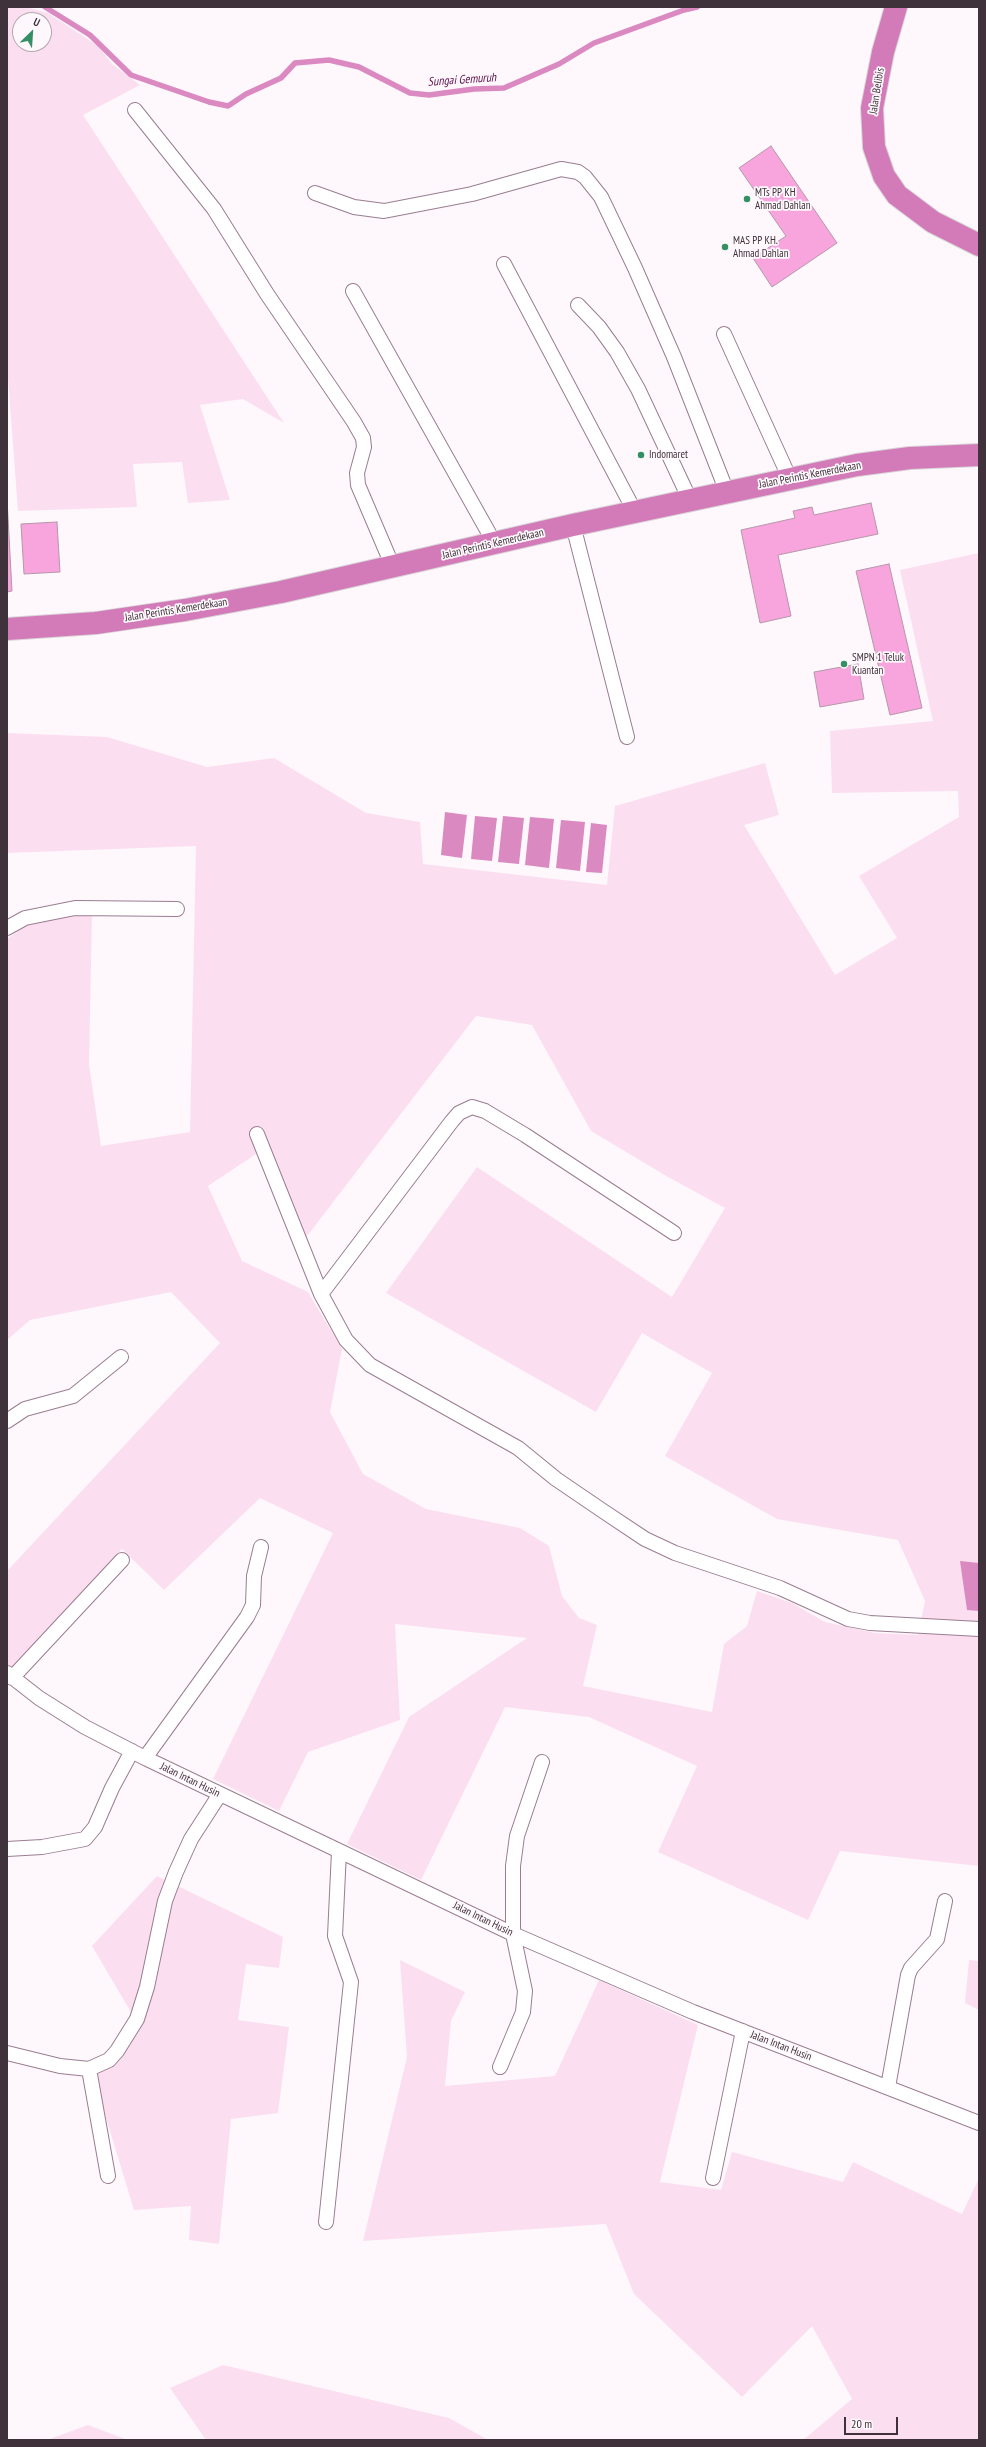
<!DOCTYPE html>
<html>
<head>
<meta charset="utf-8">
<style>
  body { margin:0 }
  #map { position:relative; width:986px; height:2447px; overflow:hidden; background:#fef8fc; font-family:"PT Sans Narrow",sans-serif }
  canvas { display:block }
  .frame { position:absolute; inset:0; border:8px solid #3f323a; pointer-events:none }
  .north { position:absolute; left:12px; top:12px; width:40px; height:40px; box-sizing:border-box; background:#fef8fc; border:1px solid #b2a9ae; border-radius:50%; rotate:25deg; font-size:11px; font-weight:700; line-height:16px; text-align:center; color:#3f323a }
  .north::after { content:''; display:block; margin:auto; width:14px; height:18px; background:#358f64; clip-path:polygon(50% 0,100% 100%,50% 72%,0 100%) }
  .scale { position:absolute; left:844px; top:2417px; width:54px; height:18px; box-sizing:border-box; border:2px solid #3f323a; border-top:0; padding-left:5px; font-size:12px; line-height:14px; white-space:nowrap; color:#3f323a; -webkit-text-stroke:3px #fef8fc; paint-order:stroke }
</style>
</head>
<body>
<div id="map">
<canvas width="986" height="2447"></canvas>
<div class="frame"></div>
<div class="north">U</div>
<div class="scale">20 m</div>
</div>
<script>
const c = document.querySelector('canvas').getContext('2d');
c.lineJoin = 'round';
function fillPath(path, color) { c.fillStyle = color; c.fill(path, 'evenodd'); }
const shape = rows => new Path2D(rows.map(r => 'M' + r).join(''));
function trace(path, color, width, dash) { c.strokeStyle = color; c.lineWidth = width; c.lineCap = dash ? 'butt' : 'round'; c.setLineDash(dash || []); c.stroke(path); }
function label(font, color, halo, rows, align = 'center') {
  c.font = font + ' "PT Sans Narrow",sans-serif'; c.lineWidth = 3.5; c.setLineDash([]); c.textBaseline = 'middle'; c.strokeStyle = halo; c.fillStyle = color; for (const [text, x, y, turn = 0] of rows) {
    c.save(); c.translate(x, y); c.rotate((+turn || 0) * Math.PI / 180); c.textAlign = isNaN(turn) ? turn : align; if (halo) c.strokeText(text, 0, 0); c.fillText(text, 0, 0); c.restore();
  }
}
const green = shape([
  [7,7,25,7,48,13,98,46,112,64,140,85,83,115,284,423,243,399,200,405,230,500,188,503,182,462,133,464,137,507,18,511,7,365],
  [20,20,44,20,44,44,20,44],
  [979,553,979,1866,840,1851,808,1920,658,1852,697,1766,589,1717,505,1707,421,1880,347,1844,409,1717,527,1638,395,1624,400,1720,308,1752,279,1811,213,1779,333,1533,260,1498,164,1590,122,1549,12,1669,7,1664,7,1571,220,1343,171,1292,30,1320,7,1340,7,939,31,922,92,913,89,1065,101,1146,190,1132,196,846,7,853,7,733,107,737,207,767,274,758,366,813,420,822,423,864,607,885,615,806,765,763,779,815,744,825,835,975,897,938,859,876,959,817,958,791,832,793,830,731,933,721,900,570],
  [476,1016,532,1025,591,1131,668,1177,725,1208,672,1297,477,1167,386,1293,596,1412,642,1333,712,1373,665,1456,777,1519,898,1540,925,1601,918,1635,875,1633,825,1622,792,1603,757,1591,747,1626,724,1644,712,1712,583,1686,597,1625,579,1618,562,1596,549,1546,520,1528,426,1509,363,1474,330,1412,342,1349,308,1292,242,1261,208,1186,268,1146,304,1240],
  [157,1876,283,1937,279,1968,246,1964,238,2020,289,2027,278,2113,231,2119,219,2244,189,2240,191,2206,134,2210,89,2062,109,2053,132,2014,92,1946],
  [400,1960,465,1992,451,2021,445,2086,555,2076,599,1980,698,2025,660,2182,721,2190,732,2152,843,2182,853,2162,962,2214,979,2178,979,2440,803,2440,852,2399,812,2326,742,2397,634,2294,606,2224,363,2241,407,2057],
  [969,1960,979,1961,979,2010,965,2003],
  [223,2365,449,2418,488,2440,206,2440,170,2388],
  [88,2425,128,2440,47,2440]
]);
const water = shape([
  [445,812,467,815,462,858,441,855],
  [475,816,497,818,492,861,471,859],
  [503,816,524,818,519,864,498,862],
  [530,817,554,819,549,868,525,865],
  [561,820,585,822,580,871,556,868],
  [591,823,607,825,602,873,586,872],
  [960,1561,979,1563,979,1611,967,1610]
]);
const stream = shape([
  [45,7,90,35,131,75,209,102,228,106,246,94,281,78,295,63,329,60,359,67,410,93,429,95,474,89,504,88,559,64,594,43,684,10,697,7]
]);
const building = shape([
  [771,146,837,243,772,287,753,258,786,236,739,168,771,146],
  [7,499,12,591,7,592,7,499],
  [871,503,878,534,778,555,791,616,760,623,741,530,795,518,793,511,812,507,814,515,871,503],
  [57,522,60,572,24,574,21,524,57,522],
  [889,564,922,708,890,715,856,571,889,564],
  [858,664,864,699,820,707,814,672,858,664]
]);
const street = shape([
  [135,110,214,209,267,294,354,422,363,438,364,447,357,473,358,485,393,567],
  [315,193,354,207,384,211,472,194,561,169,578,172,585,177,601,197,635,268,674,357,727,492],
  [504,264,635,512],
  [353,291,495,544],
  [578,305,599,327,617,352,638,389,690,500],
  [724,334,790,479],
  [573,525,627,737],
  [7,928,25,918,75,908,177,909],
  [257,1134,321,1294,346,1340,370,1365,518,1448,556,1479,603,1511,645,1539,675,1553,780,1588,848,1619,870,1623,979,1629],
  [321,1294,452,1121,459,1113,472,1107,485,1111,525,1135,674,1233],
  [7,1421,25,1409,73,1396,121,1357],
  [7,1673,39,1698,85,1727,145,1758,513,1934,693,2012,979,2123],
  [12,1678,122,1560],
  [145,1758,247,1617,253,1605,254,1576,261,1547],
  [7,1849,42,1847,85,1839,95,1827,112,1788,132,1751],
  [7,2053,60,2066,89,2069,109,2060,117,2051,137,2019,147,1987,165,1901,176,1872,191,1839,220,1794],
  [500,2067,523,2012,525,1991,513,1934,513,1866,517,1836,542,1762],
  [89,2069,108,2176],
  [888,2087,908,1975,911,1968,937,1939,945,1901],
  [713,2178,743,2031],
  [326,2222,351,1982,335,1936,339,1851]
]);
const highway = shape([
  [896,7,883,52,872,108,874,147,884,176,897,195,933,222,979,245],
  [7,629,96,623,185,610,281,592,573,525,857,465,910,458,979,455]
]);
const markers = [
  [747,199,4,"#358f64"],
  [725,247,4,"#358f64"],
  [641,455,4,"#358f64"],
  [844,664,4,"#358f64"]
];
const streetNames = [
  ["Jalan Belibis",877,91,-81],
  ["Jalan Perintis Kemerdekaan",810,475,-11],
  ["Jalan Perintis Kemerdekaan",493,544,-13],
  ["Jalan Perintis Kemerdekaan",176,610,-9],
  ["Jalan Intan Husin",190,1780,26],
  ["Jalan Intan Husin",483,1919,26],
  ["Jalan Intan Husin",781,2046,21]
];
const poiNames = [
  ["MTs PP KH",755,193],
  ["Ahmad Dahlan",755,206],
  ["MAS PP KH.",733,241],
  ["Ahmad Dahlan",733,254],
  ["Indomaret",649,455],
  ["SMPN 1 Teluk",852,658],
  ["Kuantan",852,671]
];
const waterNames = [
  ["Sungai Gemuruh",462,80,-4]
];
fillPath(green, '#fbdff1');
fillPath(water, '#db89c1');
trace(stream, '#db89c1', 5.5);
fillPath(building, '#f8a4dd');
trace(building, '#b597aa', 1);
trace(street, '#9a7d90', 16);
trace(highway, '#d9d6d8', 24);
trace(street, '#fff', 14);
trace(highway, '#d37bb8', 22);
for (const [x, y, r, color] of markers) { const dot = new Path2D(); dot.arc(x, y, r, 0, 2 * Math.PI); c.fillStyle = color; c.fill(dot); trace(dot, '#fef8fc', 1.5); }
label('11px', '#3f323a', '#fef8fc', streetNames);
label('11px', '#3f323a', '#fef8fc', poiNames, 'left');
label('italic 12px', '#5e154c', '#fef8fc', waterNames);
</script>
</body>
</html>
